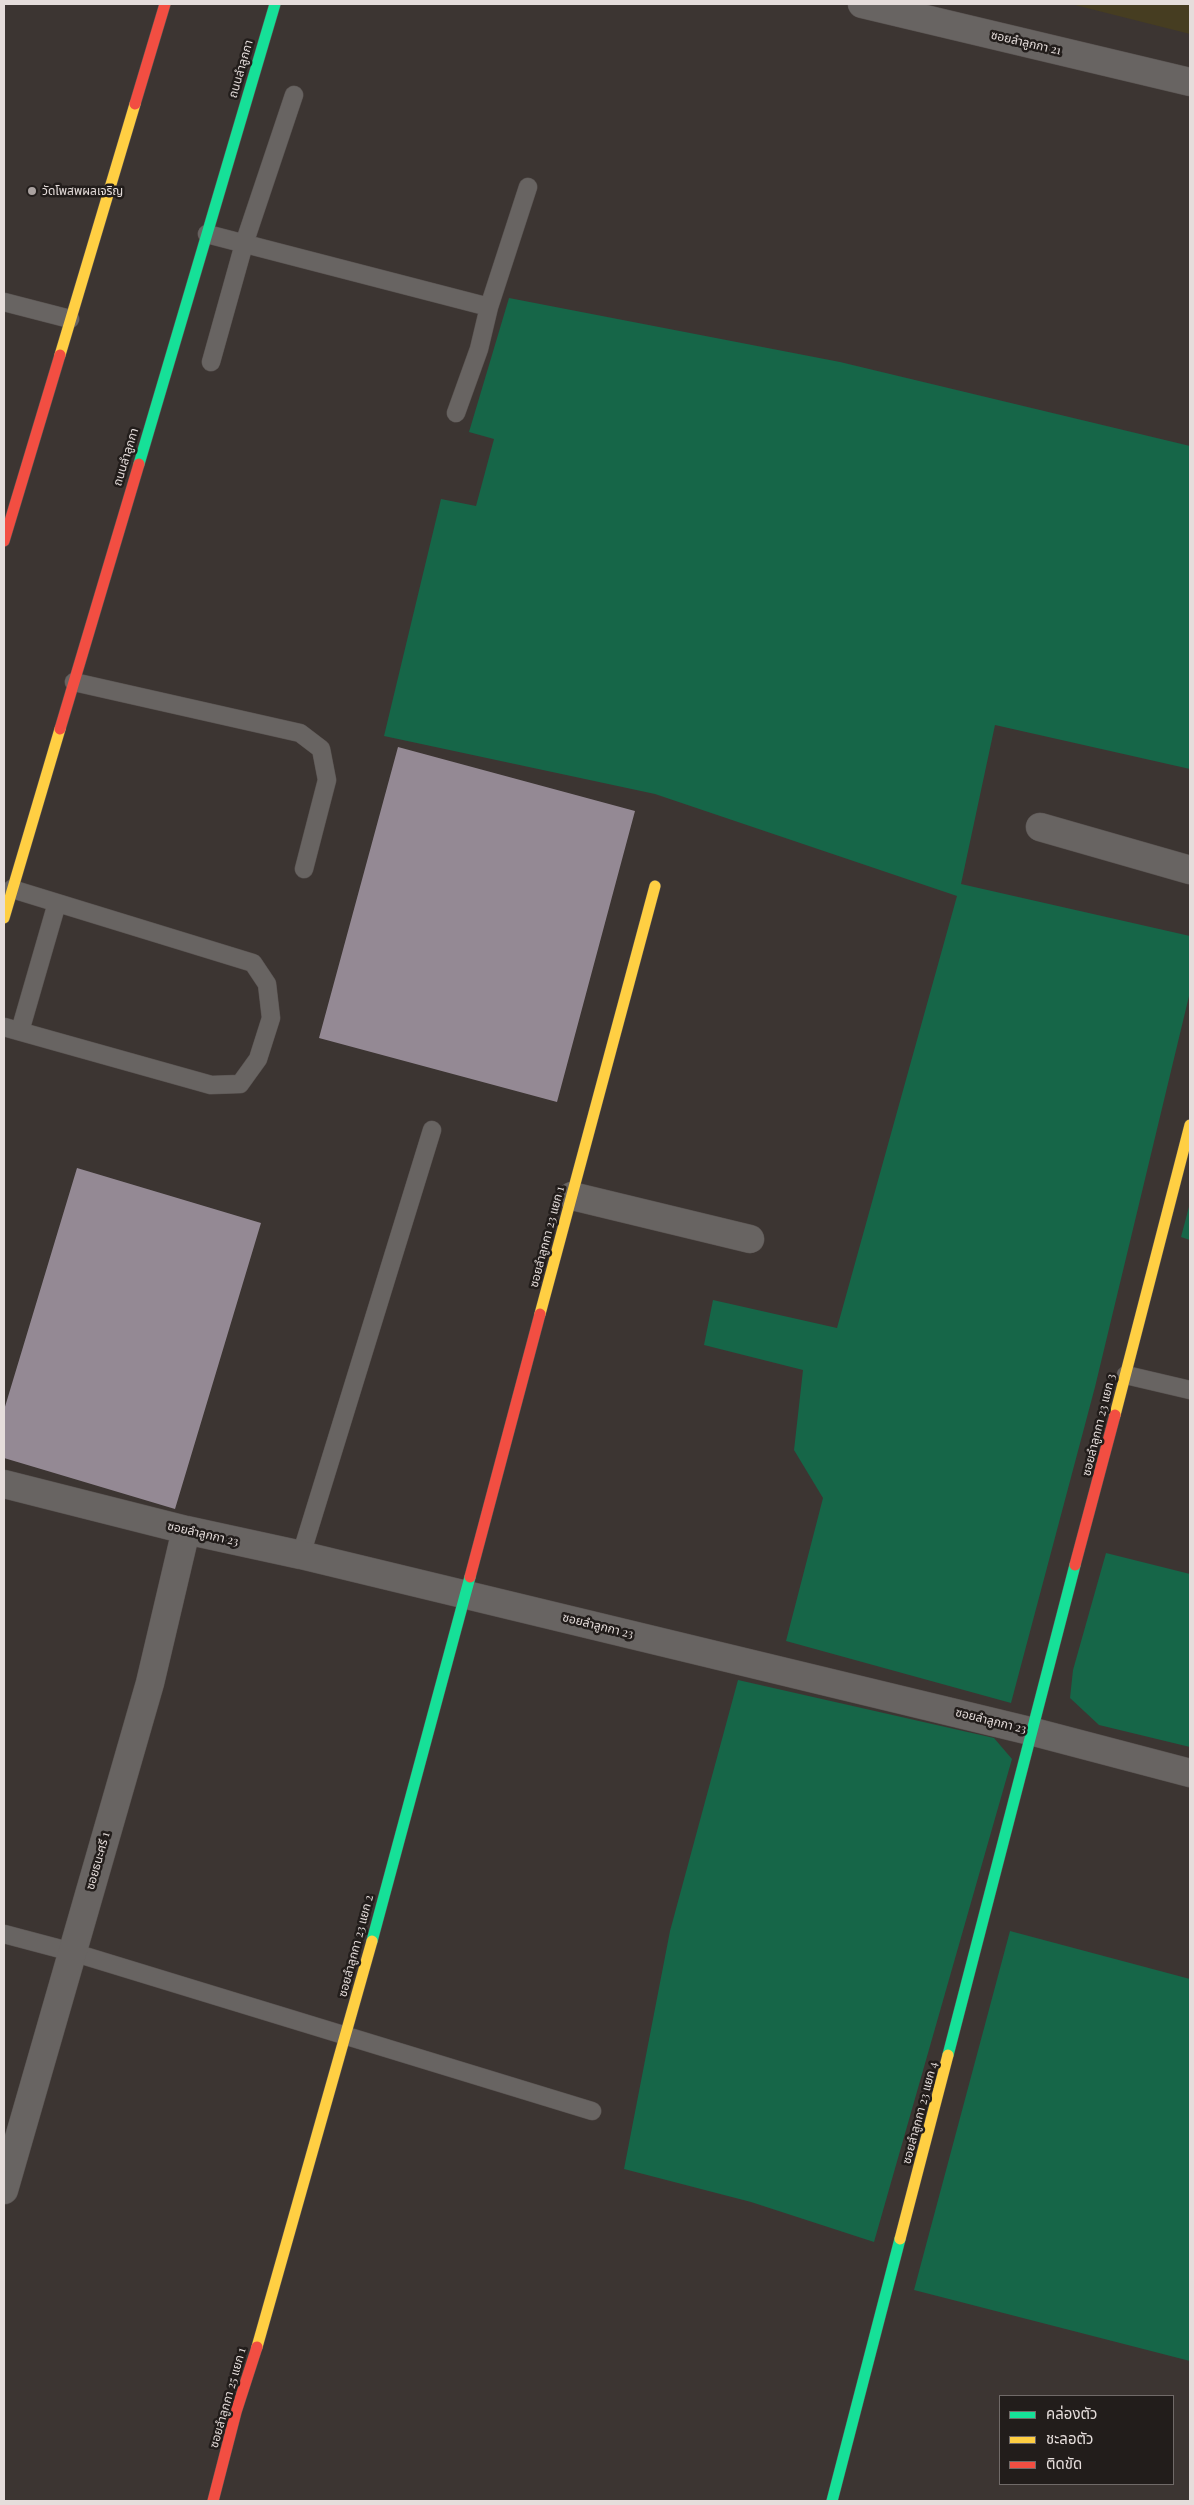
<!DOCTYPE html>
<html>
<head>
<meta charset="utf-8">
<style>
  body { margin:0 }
  #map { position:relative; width:1194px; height:2505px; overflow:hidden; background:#3c3532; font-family:"Playfair Display","Noto Sans Thai",serif }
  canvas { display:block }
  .frame { position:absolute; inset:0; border:5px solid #e5dddb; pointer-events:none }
  .legend { position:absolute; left:999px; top:2395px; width:175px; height:90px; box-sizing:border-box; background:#221d1b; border:1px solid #706a68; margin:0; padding:6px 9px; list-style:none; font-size:15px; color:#e5dddb }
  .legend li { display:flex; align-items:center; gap:10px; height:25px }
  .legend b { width:25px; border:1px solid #706a68 }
</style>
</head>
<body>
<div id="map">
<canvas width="1194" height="2505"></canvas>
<div class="frame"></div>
<ul class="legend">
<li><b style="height:6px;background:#16e098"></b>คล่องตัว</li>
<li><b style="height:6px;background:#ffcf43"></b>ชะลอตัว</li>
<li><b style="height:6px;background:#f24e42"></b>ติดขัด</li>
</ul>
</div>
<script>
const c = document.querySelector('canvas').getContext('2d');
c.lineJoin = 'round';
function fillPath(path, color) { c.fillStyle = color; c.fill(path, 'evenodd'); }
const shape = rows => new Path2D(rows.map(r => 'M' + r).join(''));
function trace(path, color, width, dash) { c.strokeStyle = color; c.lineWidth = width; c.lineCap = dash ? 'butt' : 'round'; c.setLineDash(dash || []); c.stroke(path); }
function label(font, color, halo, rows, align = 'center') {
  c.font = font + ' "Playfair Display","Noto Sans Thai",serif'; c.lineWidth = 5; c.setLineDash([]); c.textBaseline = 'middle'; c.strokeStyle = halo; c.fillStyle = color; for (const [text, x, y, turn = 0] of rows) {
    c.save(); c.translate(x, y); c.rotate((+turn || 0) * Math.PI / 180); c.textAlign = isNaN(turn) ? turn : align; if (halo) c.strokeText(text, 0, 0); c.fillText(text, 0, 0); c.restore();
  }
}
const green = shape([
  [509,298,840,362,1190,446,1190,769,995,725,961,884,1190,936,1190,992,1095,1387,1011,1703,786,1641,823,1498,794,1450,803,1370,704,1345,713,1300,837,1328,957,896,655,794,384,736,441,499,476,506,494,439,469,432],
  [1190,1203,1190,1240,1181,1237],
  [1106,1553,1190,1574,1190,1747,1099,1725,1070,1698,1073,1670],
  [738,1680,994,1738,1012,1759,874,2242,751,2202,624,2169,670,1931],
  [1010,1931,1190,1979,1190,2361,914,2290]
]);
const sand = shape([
  [1071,4,1190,4,1190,34]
]);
const building = shape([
  [398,747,635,811,557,1102,319,1038],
  [77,1168,261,1223,175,1509,4,1458,4,1410]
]);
const lane = shape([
  [207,234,489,307,479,349,456,413],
  [4,302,70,319],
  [489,307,528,187],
  [211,362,244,244,294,95],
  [74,682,300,733,321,749,327,780,304,869],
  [4,1027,211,1085,240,1084,258,1059,271,1018,267,984,253,963,12,889],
  [20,1031,57,903],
  [1126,1375,1190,1390],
  [301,1555,432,1130],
  [4,1934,72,1952,592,2111]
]);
const street = shape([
  [862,4,1190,82],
  [1040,827,1190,870],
  [572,1196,750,1239],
  [4,1484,186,1530,301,1555,1034,1732,1190,1773],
  [4,2190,150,1683,186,1530]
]);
const fast = shape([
  [139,464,275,4],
  [372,1941,470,1577],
  [948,2055,1075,1565],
  [832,2501,900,2239]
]);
const slow = shape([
  [60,355,135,104],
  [4,918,60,729],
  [540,1314,655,886],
  [1115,1415,1190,1125],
  [900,2239,948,2055],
  [257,2347,372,1941]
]);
const jam = shape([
  [135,104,165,4],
  [4,541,60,355],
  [60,729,139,464],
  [1075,1565,1115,1415],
  [470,1577,540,1314],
  [213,2501,236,2412,257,2347]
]);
const markers = [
  [32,191,5,"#aaa2a0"]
];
const streetNames = [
  ["ซอยลำลูกกา 21",1026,43,13],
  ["ถนนลำลูกกา",241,69,-74],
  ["ถนนลำลูกกา",126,457,-73],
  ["ซอยลำลูกกา 23 แยก 1",547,1237,-75],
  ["ซอยลำลูกกา 23 แยก 3",1099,1425,-76],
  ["ซอยลำลูกกา 23",203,1534,13],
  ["ซอยลำลูกกา 23",598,1626,14],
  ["ซอยลำลูกกา 23",991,1721,14],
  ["ซอยธนะศรี 1",98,1861,-74],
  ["ซอยลำลูกกา 23 แยก 2",356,1946,-75],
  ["ซอยลำลูกกา 23 แยก 4",920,2113,-75],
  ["ซอยลำลูกกา 25 แยก 1",228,2398,-74]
];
const poiNames = [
  ["วัดโพสพผลเจริญ",42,191]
];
fillPath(green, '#166648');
fillPath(sand, '#463d21');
fillPath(building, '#948994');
trace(lane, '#595351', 19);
trace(street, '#595351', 29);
trace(fast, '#595351', 12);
trace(slow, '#595351', 12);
trace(jam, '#595351', 12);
trace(lane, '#686462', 18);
trace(street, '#686462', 28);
trace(fast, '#16e098', 11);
trace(slow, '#ffcf43', 11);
trace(jam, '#f24e42', 11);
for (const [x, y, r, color] of markers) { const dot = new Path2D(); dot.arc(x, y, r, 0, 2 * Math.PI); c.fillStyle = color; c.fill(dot); trace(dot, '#221d1b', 2); }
label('12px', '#e5dddb', '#221d1b', streetNames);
label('12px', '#e5dddb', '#221d1b', poiNames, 'left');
</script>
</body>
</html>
